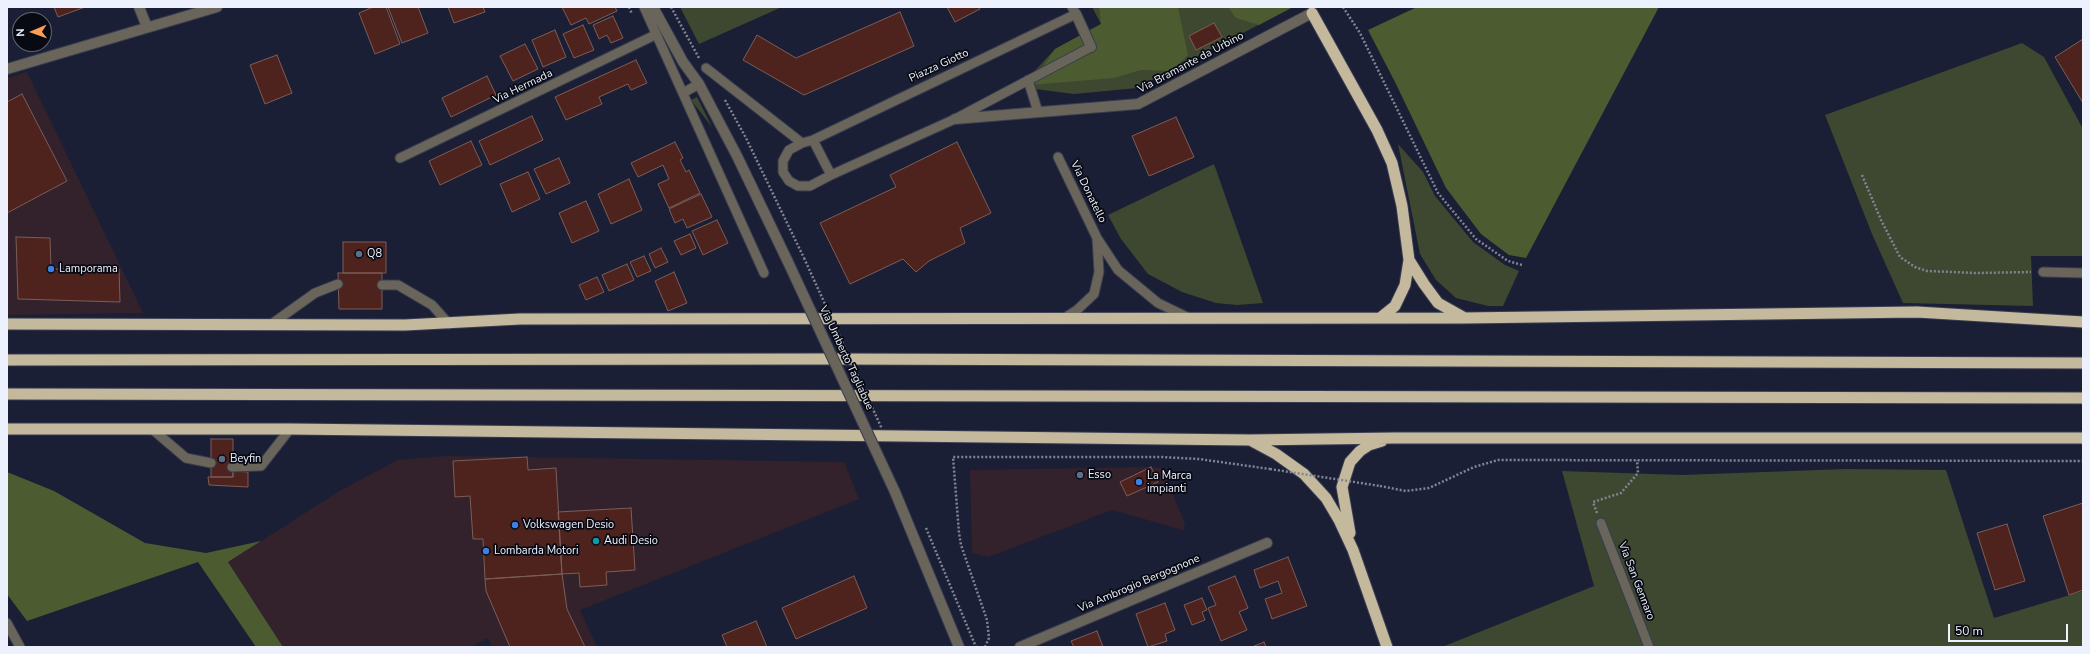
<!DOCTYPE html>
<html>
<head>
<meta charset="utf-8">
<style>
  body { margin:0 }
  #map { position:relative; width:2090px; height:654px; overflow:hidden; background:#1a1f35; font-family:"Nunito Sans",sans-serif }
  canvas { display:block }
  .frame { position:absolute; inset:0; border:8px solid #edf1fd; pointer-events:none }
  .north { position:absolute; left:12px; top:12px; width:40px; height:40px; box-sizing:border-box; background:#080a13; border:1px solid #646671; border-radius:50%; rotate:268deg; font-size:11px; font-weight:700; line-height:16px; text-align:center; color:#edf1fd }
  .north::after { content:''; display:block; margin:auto; width:14px; height:18px; background:#fc9e52; clip-path:polygon(50% 0,100% 100%,50% 72%,0 100%) }
  .scale { position:absolute; left:1948px; top:624px; width:120px; height:18px; box-sizing:border-box; border:2px solid #edf1fd; border-top:0; padding-left:5px; font-size:12px; line-height:14px; white-space:nowrap; color:#edf1fd; -webkit-text-stroke:3px #080a13; paint-order:stroke }
</style>
</head>
<body>
<div id="map">
<canvas width="2090" height="654"></canvas>
<div class="frame"></div>
<div class="north">N</div>
<div class="scale">50 m</div>
</div>
<script>
const c = document.querySelector('canvas').getContext('2d');
c.lineJoin = 'round';
function fillPath(path, color) { c.fillStyle = color; c.fill(path, 'evenodd'); }
const shape = rows => new Path2D(rows.map(r => 'M' + r).join(''));
function trace(path, color, width, dash) { c.strokeStyle = color; c.lineWidth = width; c.lineCap = dash ? 'butt' : 'round'; c.setLineDash(dash || []); c.stroke(path); }
function label(font, color, halo, rows, align = 'center') {
  c.font = font + ' "Nunito Sans",sans-serif'; c.lineWidth = 3.5; c.setLineDash([]); c.textBaseline = 'middle'; c.strokeStyle = halo; c.fillStyle = color; for (const [text, x, y, turn = 0] of rows) {
    c.save(); c.translate(x, y); c.rotate((+turn || 0) * Math.PI / 180); c.textAlign = isNaN(turn) ? turn : align; if (halo) c.strokeText(text, 0, 0); c.fillText(text, 0, 0); c.restore();
  }
}
const commercial = shape([
  [27,72,143,313,7,315,7,78],
  [447,456,844,462,859,499,580,610,597,647,492,647,488,638,470,647,283,647,228,562,343,489,398,460],
  [1151,467,1162,468,1185,524,1183,530,1112,510,988,557,972,553,970,470]
]);
const green = shape([
  [680,7,782,7,699,44],
  [1092,7,1290,7,1291,8,1137,88,1074,94,1020,87,1055,49,1101,24],
  [2022,43,2044,57,2083,129,2083,256,2031,256,2033,306,1903,303,1872,234,1825,115],
  [697,97,712,127,691,100],
  [1398,144,1423,172,1435,196,1473,242,1505,265,1519,271,1503,306,1488,306,1456,298,1436,280,1420,254],
  [1214,164,1263,303,1237,305,1216,303,1182,292,1148,274,1121,239,1108,215],
  [1846,469,1946,470,1994,618,2083,591,2083,647,1442,647,1594,586,1562,471,1682,475]
]);
const forest = shape([
  [1099,7,1178,7,1188,55,1171,71,1141,70,1114,78,1030,85,1055,49,1101,24],
  [1228,7,1290,7,1291,8,1259,25,1236,18],
  [1417,7,1659,7,1526,258,1509,255,1481,234,1446,188,1395,82,1368,30],
  [7,472,54,491,145,543,206,553,261,541,228,562,283,647,256,647,198,562,27,621,7,594]
]);
const building = shape([
  [54,7,85,7,58,17,54,7],
  [373,7,386,7,400,44,375,54,359,13,373,7],
  [388,7,418,7,428,33,402,43,388,7],
  [448,7,483,7,485,12,454,23,448,7],
  [562,7,615,7,617,11,589,24,586,18,571,25,562,7],
  [947,7,979,7,980,9,955,22,947,7],
  [900,12,914,46,804,95,743,60,757,35,796,58,900,12],
  [613,16,623,38,611,43,607,35,599,39,593,25,613,16],
  [1214,23,1222,37,1196,50,1189,36,1214,23],
  [583,25,594,50,574,58,563,34,583,25],
  [555,30,566,57,543,67,532,40,555,30],
  [2083,39,2083,103,2055,57,2083,39],
  [525,44,538,69,513,81,500,56,525,44],
  [277,55,292,93,265,104,250,65,277,55],
  [636,60,647,83,631,90,628,84,599,97,602,104,566,120,555,97,636,60],
  [487,76,496,95,451,117,442,98,487,76],
  [22,94,67,181,7,213,7,102,22,94],
  [532,116,543,140,490,165,479,141,532,116],
  [1176,117,1194,157,1149,176,1132,136,1176,117],
  [471,141,482,165,440,185,429,161,471,141],
  [675,142,683,158,680,160,686,172,689,170,700,193,669,208,658,184,669,179,663,165,638,177,631,163,675,142],
  [957,142,991,213,960,228,965,243,929,261,916,272,903,259,850,284,820,223,896,187,890,175,957,142],
  [559,158,570,183,546,194,534,169,559,158],
  [528,172,540,199,512,212,500,184,528,172],
  [629,179,642,210,611,224,598,194,629,179],
  [701,194,712,217,687,228,683,219,675,223,669,209,701,194],
  [586,201,599,231,572,243,559,213,586,201],
  [717,220,728,243,703,255,692,231,717,220],
  [690,234,696,248,681,255,674,241,690,234],
  [16,237,50,238,51,269,119,269,120,302,18,299,16,237],
  [343,242,386,242,386,273,343,273,343,242],
  [661,248,668,262,655,268,649,254,661,248],
  [644,256,651,271,637,277,630,262,644,256],
  [627,264,634,280,609,291,602,275,627,264],
  [674,272,687,303,668,311,655,281,674,272],
  [338,273,382,273,382,309,339,309,338,273],
  [597,277,604,292,586,300,579,285,597,277],
  [211,439,233,439,233,477,211,477,211,439],
  [527,457,528,470,556,468,562,574,485,579,483,539,473,539,470,496,455,497,453,461,527,457],
  [1151,467,1158,482,1127,496,1120,482,1151,467],
  [233,471,248,472,248,487,209,485,208,477,233,477,233,471],
  [2083,503,2083,590,2069,595,2043,516,2083,503],
  [631,508,635,570,606,572,607,585,580,587,579,573,562,574,558,512,631,508],
  [2007,524,2025,581,1995,590,1977,533,2007,524],
  [1288,557,1307,606,1272,619,1265,599,1282,593,1278,581,1260,588,1254,570,1288,557],
  [562,574,567,609,585,647,510,647,486,591,485,579,562,574],
  [854,576,867,608,796,639,782,608,854,576],
  [1235,576,1248,608,1239,612,1247,630,1221,641,1208,608,1216,605,1208,587,1235,576],
  [1202,598,1207,610,1202,612,1205,620,1192,625,1184,605,1202,598],
  [1165,603,1175,630,1165,634,1167,641,1148,647,1136,614,1165,603],
  [756,621,767,647,727,647,722,635,756,621],
  [1097,631,1103,647,1074,647,1071,641,1097,631],
  [1264,642,1266,647,1252,647,1264,642]
]);
const path = shape([
  [629,7,632,14],
  [671,7,699,58],
  [1343,7,1360,33,1438,193,1476,239,1508,261,1522,265],
  [725,100,746,138,804,258],
  [1862,175,1881,220,1900,257,1915,267,1927,271,1975,273,2031,272],
  [1380,486,1406,491,1429,488,1474,467,1498,460,2083,461],
  [1597,513,1593,502,1621,493,1638,473,1637,460],
  [926,528,976,647],
  [985,647,989,638,987,620,961,545,959,533,953,457,1161,457,1199,459,1270,469]
]);
const service = shape([
  [644,7,764,273],
  [706,68,802,143,813,140,831,175,955,119,1091,47],
  [1028,80,1038,112],
  [683,93,699,84],
  [813,140,1076,14,1072,7],
  [802,143,789,150,783,161,783,172,789,181,798,186,810,186,831,175],
  [1058,157,1097,238,1118,270,1158,303,1189,318],
  [400,158,655,35],
  [2043,272,2083,273],
  [382,285,398,285,432,305,449,324],
  [1063,319,1077,310,1094,294,1099,272,1097,239],
  [273,323,315,293,338,284],
  [152,429,186,458,211,463],
  [232,467,261,466,290,429],
  [1601,523,1649,647],
  [7,623,20,647]
]);
const minor = shape([
  [139,7,147,27],
  [1076,14,1091,47],
  [7,69,217,7],
  [955,119,1138,104,1312,13],
  [1020,647,1267,543]
]);
const tertiary = shape([
  [653,7,683,62,699,84,737,156,788,262],
  [895,492,959,647]
]);
const trunk = shape([
  [1312,13,1377,130,1392,163,1402,206,1409,260,1405,285,1395,306,1380,318],
  [1409,260,1424,284,1438,303,1463,317],
  [7,324,405,325,520,319,1463,318,1917,312,2083,322],
  [7,360,834,359,2083,363],
  [7,394,2083,398],
  [7,429,290,429,1250,440,1394,438,2083,438],
  [1250,440,1276,454,1304,474,1326,498,1339,520,1353,550,1387,647],
  [1350,533,1342,487,1350,462,1360,451,1369,445,1382,441]
]);
const pathBridge = shape([
  [804,258,882,429],
  [1270,469,1380,486]
]);
const tertiaryBridge = shape([
  [788,262,895,492]
]);
const markers = [
  [359,254,4,"#5c6f8a"],
  [51,269,4,"#3f7fe0"],
  [222,459,4,"#5c6f8a"],
  [1080,475,4,"#5c6f8a"],
  [1139,482,4,"#3f7fe0"],
  [515,525,4,"#3f7fe0"],
  [596,541,4,"#0f9aa8"],
  [486,551,4,"#3f7fe0"]
];
const streetNames = [
  ["Via Bramante da Urbino",1191,63,-28],
  ["Piazza Giotto",939,66,-25],
  ["Via Hermada",523,87,-26],
  ["Via Donatello",1088,192,64],
  ["Via Umberto Tagliabue",846,358,65],
  ["Via San Gennaro",1636,581,69],
  ["Via Ambrogio Bergognone",1139,584,-23]
];
const poiNames = [
  ["Q8",367,254],
  ["Lamporama",59,269],
  ["Beyfin",230,459],
  ["Esso",1088,475],
  ["La Marca",1147,476],
  ["impianti",1147,489],
  ["Volkswagen Desio",523,525],
  ["Audi Desio",604,541],
  ["Lombarda Motori",494,551]
];
fillPath(commercial, '#33222b');
fillPath(green, '#3e472f');
fillPath(forest, '#4c5b30');
fillPath(building, '#4e231d');
trace(building, '#7c5d58', 1);
trace(service, '#383c51', 11);
trace(minor, '#383c51', 12);
trace(tertiary, '#383c51', 12);
trace(trunk, '#383c51', 13);
trace(path, '#808596', 2.5, [2, 2]);
trace(service, '#6a655a', 9);
trace(minor, '#6a655a', 10);
trace(tertiary, '#6a655a', 10);
trace(trunk, '#c4b89d', 11);
trace(tertiaryBridge, '#383c51', 12, []);
trace(pathBridge, '#808596', 2.5, [2, 2]);
trace(tertiaryBridge, '#6a655a', 10);
for (const [x, y, r, color] of markers) { const dot = new Path2D(); dot.arc(x, y, r, 0, 2 * Math.PI); c.fillStyle = color; c.fill(dot); trace(dot, '#080a13', 1.5); }
label('11px', '#edf1fd', '#080a13', streetNames);
label('11px', '#edf1fd', '#080a13', poiNames, 'left');
</script>
</body>
</html>
